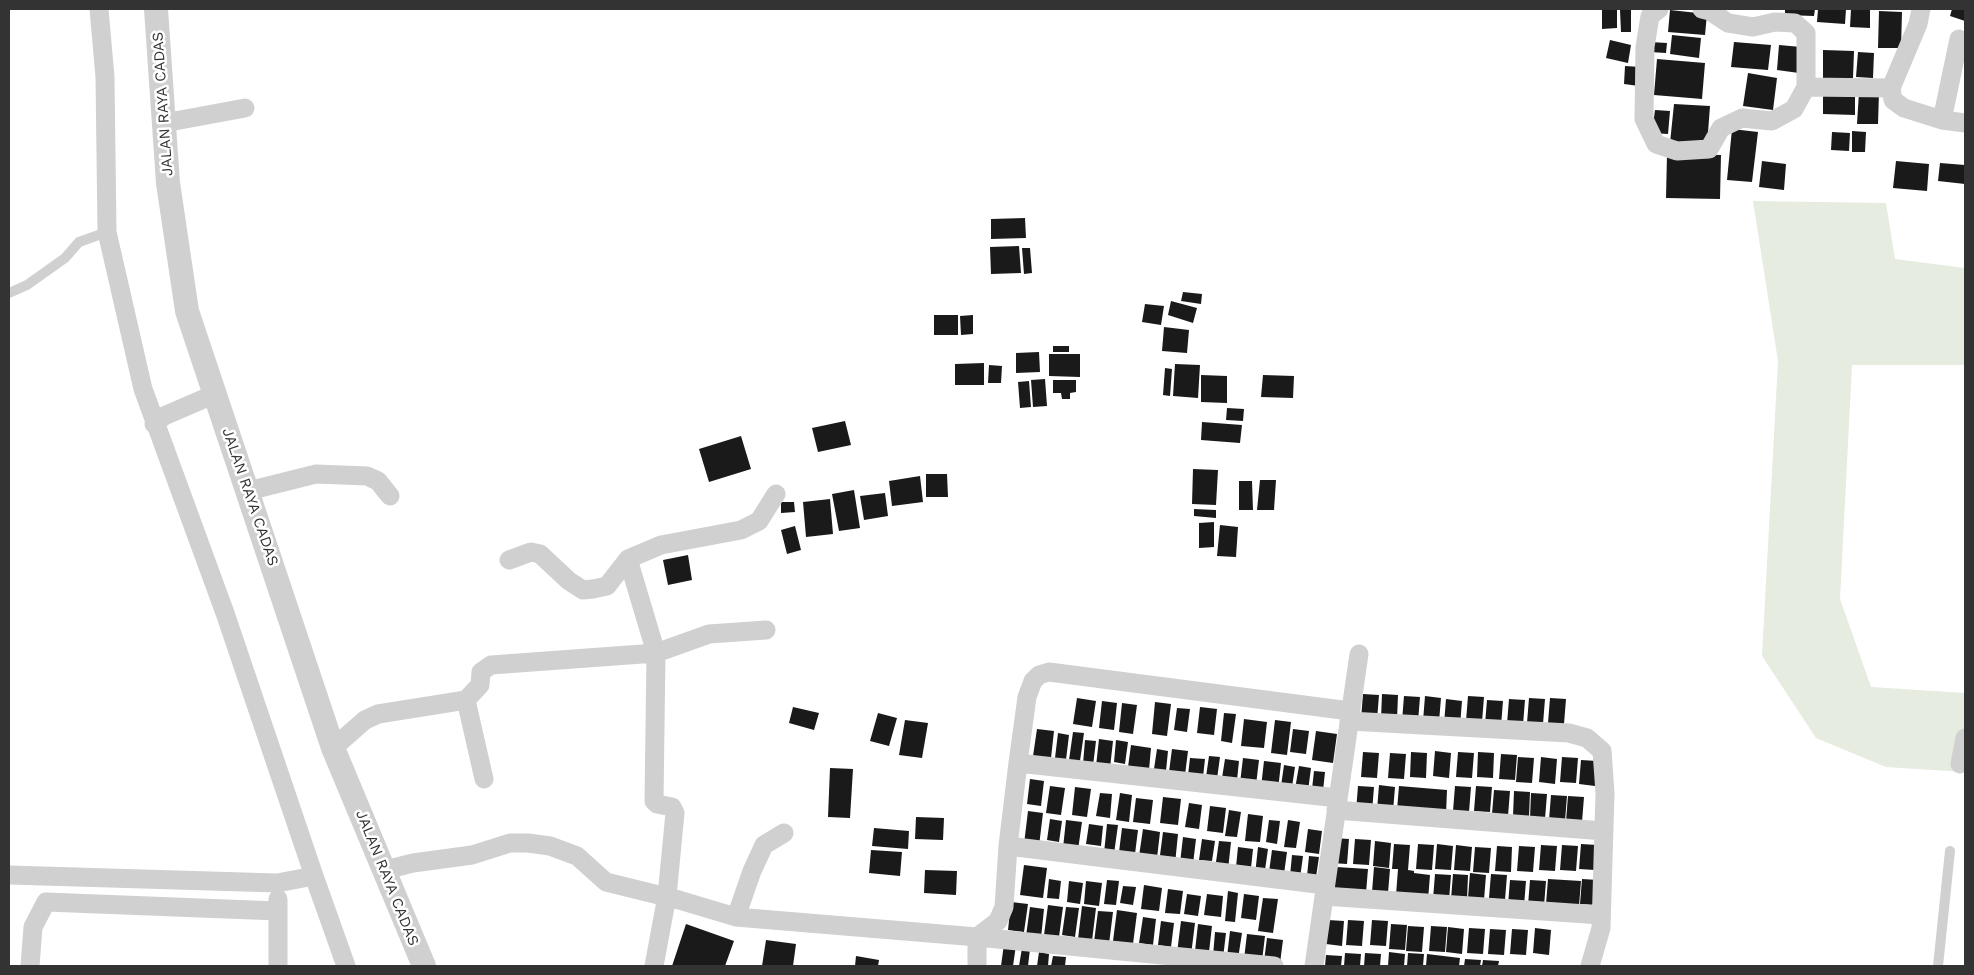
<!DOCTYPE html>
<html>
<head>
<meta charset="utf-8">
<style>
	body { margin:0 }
	#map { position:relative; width:1974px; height:975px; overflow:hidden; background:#fff; font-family:"Work Sans",sans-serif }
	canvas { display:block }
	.frame { position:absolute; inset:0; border:10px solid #333; pointer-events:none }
</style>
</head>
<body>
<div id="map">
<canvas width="1974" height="975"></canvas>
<div class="frame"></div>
</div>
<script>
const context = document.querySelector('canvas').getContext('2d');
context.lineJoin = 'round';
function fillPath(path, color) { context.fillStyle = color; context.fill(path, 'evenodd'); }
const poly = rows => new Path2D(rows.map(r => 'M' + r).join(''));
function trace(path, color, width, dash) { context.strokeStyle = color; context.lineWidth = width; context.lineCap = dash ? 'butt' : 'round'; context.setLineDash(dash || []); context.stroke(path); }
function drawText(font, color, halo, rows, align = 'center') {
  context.font = font + ' "Work Sans",sans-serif'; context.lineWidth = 5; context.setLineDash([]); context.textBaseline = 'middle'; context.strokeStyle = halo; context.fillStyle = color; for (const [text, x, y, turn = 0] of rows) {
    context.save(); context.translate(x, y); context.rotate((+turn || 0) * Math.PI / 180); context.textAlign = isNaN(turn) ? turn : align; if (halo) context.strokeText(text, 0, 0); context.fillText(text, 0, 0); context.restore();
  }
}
fillPath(poly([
	[1753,201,1886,203,1895,259,1965,268,1965,365,1852,365,1840,599,1871,687,1965,693,1965,772,1886,767,1816,738,1762,656,1778,361]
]), '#e6ecdf');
fillPath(poly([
	[1602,9,1617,9,1617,28,1602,29],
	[1785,9,1815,9,1814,16,1785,15],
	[1818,9,1846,9,1845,24,1817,22],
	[1851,9,1870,9,1870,28,1850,27],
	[1952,9,1965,9,1965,21,1950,16],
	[1620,10,1631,10,1631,32,1621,32],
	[1670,10,1707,14,1705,35,1668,32],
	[1879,11,1902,12,1901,48,1878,48],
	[1672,35,1701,38,1699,58,1670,54],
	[1610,40,1631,45,1628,63,1606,58],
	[1650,42,1667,43,1666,53,1650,52],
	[1734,42,1771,45,1768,70,1731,67],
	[1779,45,1801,47,1799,73,1777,70],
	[1823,50,1854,51,1853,78,1823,78],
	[1858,52,1874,53,1873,78,1856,77],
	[1657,59,1705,63,1702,99,1654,95],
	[1625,66,1641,67,1639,86,1624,84],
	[1748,73,1777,78,1773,110,1743,106],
	[1823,91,1855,91,1855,115,1823,114],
	[1859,92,1879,92,1878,124,1857,124],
	[1674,104,1710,106,1707,146,1670,143],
	[1655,110,1670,111,1668,134,1652,133],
	[1732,129,1758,132,1752,182,1727,180],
	[1852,131,1866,132,1865,152,1852,152],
	[1832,132,1850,133,1849,151,1831,150],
	[1667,154,1721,155,1720,199,1666,198],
	[1762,161,1786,164,1784,190,1759,187],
	[1896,161,1929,164,1927,191,1893,188],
	[1940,163,1965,165,1965,184,1938,181],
	[1025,218,1026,238,991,239,991,219],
	[1019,246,1021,273,991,274,990,247],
	[1022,248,1030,248,1032,273,1024,274],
	[1183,292,1202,294,1201,304,1181,301],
	[1171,301,1197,308,1193,323,1168,315],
	[1145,304,1164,306,1161,325,1142,322],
	[934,315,958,315,958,335,934,335],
	[973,315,973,334,961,335,960,316],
	[1164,327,1189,330,1187,353,1162,351],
	[1053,346,1069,346,1069,352,1053,352],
	[1039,352,1040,372,1016,373,1016,353],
	[1049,354,1080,354,1080,377,1049,376],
	[984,363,984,385,955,385,955,364],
	[1175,364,1200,365,1198,398,1173,396],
	[989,365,1002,366,1001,383,988,383],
	[1165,368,1172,369,1170,396,1163,395],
	[1201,375,1227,376,1227,403,1201,402],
	[1263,375,1294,376,1293,398,1261,397],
	[1045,379,1047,406,1033,407,1031,380],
	[1053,380,1076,380,1076,392,1070,393,1070,399,1062,399,1061,393,1053,393],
	[1029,381,1031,407,1020,408,1018,382],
	[1227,408,1244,409,1243,421,1226,420],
	[845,421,851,445,818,452,812,428],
	[1202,422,1242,425,1240,443,1201,440],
	[741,436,751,469,709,482,699,449],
	[1193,469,1218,470,1216,505,1192,504],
	[926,474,947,474,948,497,926,497],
	[920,476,923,502,892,506,889,481],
	[1260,480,1276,480,1274,510,1257,510],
	[1239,481,1252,481,1253,510,1239,510],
	[854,490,860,528,839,531,832,494],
	[885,493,888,516,864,520,860,496],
	[830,499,833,534,806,537,803,502],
	[781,502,794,502,795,512,781,513],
	[1194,509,1216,510,1216,518,1194,516],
	[1214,522,1214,547,1199,548,1199,523],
	[1220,525,1238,527,1236,557,1217,556],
	[795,526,801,550,787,554,781,530],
	[688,555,692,580,668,585,663,560],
	[1363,694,1379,695,1377,720,1361,719],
	[1382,694,1398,695,1397,720,1381,719],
	[1404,696,1420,697,1418,722,1402,721],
	[1425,696,1441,698,1439,722,1423,721],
	[1468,696,1484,697,1482,722,1466,721],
	[1077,698,1096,701,1092,727,1073,724],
	[1529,698,1545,699,1543,724,1527,723],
	[1550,698,1566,699,1564,724,1548,723],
	[1446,699,1462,701,1460,726,1444,724],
	[1509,699,1525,700,1523,725,1507,724],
	[1487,700,1503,701,1501,726,1485,724],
	[1102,701,1117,703,1114,730,1099,728],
	[1155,702,1171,704,1167,736,1152,734],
	[1122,703,1137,705,1133,734,1119,732],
	[793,707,819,713,814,730,789,723],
	[1200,707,1217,709,1214,735,1197,733],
	[1177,708,1190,709,1187,732,1174,730],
	[878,713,897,718,889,746,870,741],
	[1224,713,1236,714,1232,743,1221,741],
	[1244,719,1267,722,1264,748,1241,746],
	[905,720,928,723,922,758,899,755],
	[1275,720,1291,722,1287,755,1271,753],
	[1037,729,1054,731,1051,758,1033,756],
	[1293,729,1309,731,1306,754,1290,752],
	[1316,731,1337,734,1333,763,1312,760],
	[1073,732,1084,733,1080,761,1069,760],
	[1058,733,1069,735,1066,760,1055,758],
	[1099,739,1113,741,1110,768,1096,766],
	[1085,740,1096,741,1093,766,1083,764],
	[1116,740,1128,742,1125,764,1114,762],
	[1131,745,1151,748,1149,770,1128,767],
	[1157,749,1168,751,1166,771,1154,769],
	[1172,749,1188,751,1185,775,1169,772],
	[1435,751,1451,753,1449,778,1433,776],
	[1363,752,1379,753,1377,778,1361,777],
	[1411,752,1427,753,1426,778,1410,777],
	[1458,752,1474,753,1472,778,1456,777],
	[1478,752,1494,753,1493,778,1477,777],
	[1390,753,1406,754,1404,779,1388,778],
	[1501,754,1517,755,1515,780,1499,779],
	[1209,756,1220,757,1217,779,1206,777],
	[1518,757,1534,758,1532,783,1516,782],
	[1541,757,1557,759,1555,784,1539,782],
	[1562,757,1578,758,1576,783,1560,782],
	[1190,758,1205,759,1203,777,1188,775],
	[1243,758,1259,760,1256,785,1240,783],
	[1225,759,1239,761,1237,780,1222,778],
	[1581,760,1597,761,1595,786,1579,784],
	[1264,761,1281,763,1278,790,1261,787],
	[1284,765,1295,767,1292,787,1281,786],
	[1299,766,1311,768,1308,791,1295,789],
	[830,768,853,769,850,818,828,817],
	[1314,771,1325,772,1323,791,1312,789],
	[1030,779,1044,781,1041,806,1027,804],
	[1379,785,1395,787,1393,811,1377,810],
	[1050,786,1065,788,1061,815,1046,813],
	[1358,786,1374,787,1372,812,1356,811],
	[1399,786,1447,790,1446,815,1397,810],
	[1455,786,1471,787,1469,812,1453,811],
	[1476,786,1492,787,1490,812,1474,811],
	[1075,787,1091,789,1087,817,1072,815],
	[1494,790,1510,791,1508,816,1492,814],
	[1514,791,1530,792,1529,817,1513,816],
	[1100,793,1112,794,1110,818,1096,816],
	[1120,793,1132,795,1129,822,1116,820],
	[1531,793,1547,794,1545,819,1530,818],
	[1551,795,1567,796,1565,821,1549,820],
	[1568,796,1584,797,1582,822,1566,821],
	[1163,797,1181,799,1178,825,1160,823],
	[1136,798,1153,800,1150,824,1133,822],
	[1189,803,1202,805,1199,829,1185,827],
	[1210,806,1226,808,1223,833,1207,831],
	[1229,810,1241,812,1237,837,1225,836],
	[1028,811,1043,813,1039,846,1024,844],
	[1248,814,1263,816,1260,842,1245,841],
	[916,817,944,818,943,840,915,839],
	[1050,819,1062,821,1059,842,1047,840],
	[1066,820,1082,822,1078,850,1063,848],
	[1269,820,1280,821,1277,844,1266,842],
	[1288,820,1300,822,1296,848,1284,847],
	[1089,824,1103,826,1101,846,1086,844],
	[1107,824,1118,825,1114,854,1104,853],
	[874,828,909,831,908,849,872,846],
	[1122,828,1138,830,1135,854,1119,852],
	[1143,829,1160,832,1157,858,1139,856],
	[1308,829,1322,831,1319,854,1305,852],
	[1163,832,1178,834,1175,864,1159,863],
	[1183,837,1196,839,1193,864,1180,863],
	[1333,838,1349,839,1347,864,1331,863],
	[1202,839,1215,841,1212,861,1199,860],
	[1355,839,1371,840,1369,865,1353,864],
	[1219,841,1231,842,1228,870,1215,869],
	[1375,841,1391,843,1389,868,1373,866],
	[1394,844,1410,845,1408,870,1414,871,1414,873,1430,875,1428,900,1396,895,1398,869,1392,869],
	[1418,844,1434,845,1432,870,1416,869],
	[1437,844,1453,846,1451,870,1435,869],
	[1581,844,1597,845,1595,870,1579,869],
	[1456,845,1472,847,1470,871,1454,870],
	[1541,845,1557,846,1555,871,1539,870],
	[1562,845,1578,846,1576,871,1560,870],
	[1497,846,1512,847,1511,872,1495,871],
	[1519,846,1535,847,1533,872,1517,871],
	[1238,847,1253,849,1251,868,1236,867],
	[1258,847,1268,849,1264,877,1255,875],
	[1475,847,1491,848,1489,873,1473,872],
	[871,850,902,852,900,876,869,873],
	[1272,850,1287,852,1284,874,1269,872],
	[1292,855,1303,856,1300,878,1290,876],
	[1309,856,1319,857,1316,877,1307,876],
	[1024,865,1047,868,1043,898,1020,895],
	[1336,867,1368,869,1366,893,1334,892],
	[1374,867,1390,869,1388,893,1372,892],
	[925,870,957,871,956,895,924,893],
	[1470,873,1486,875,1484,900,1468,898],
	[1435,874,1451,875,1449,900,1433,899],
	[1453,874,1468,875,1467,900,1451,899],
	[1491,874,1507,875,1505,900,1489,898],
	[1049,879,1061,881,1059,899,1047,898],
	[1548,879,1581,881,1579,906,1546,904],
	[1582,879,1598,880,1596,905,1580,904],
	[1107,880,1119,881,1116,905,1104,904],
	[1510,880,1526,881,1524,906,1508,905],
	[1530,880,1546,881,1544,906,1528,905],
	[1069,881,1083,883,1080,904,1067,902],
	[1086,881,1102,883,1099,906,1084,904],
	[1144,885,1162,888,1159,911,1141,909],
	[1123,886,1136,887,1133,905,1120,903],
	[1168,889,1183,891,1180,914,1165,913],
	[1228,891,1238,893,1235,922,1225,921],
	[1187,894,1201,896,1198,916,1184,914],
	[1207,894,1223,896,1221,917,1204,915],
	[1244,894,1259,896,1256,920,1241,918],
	[1263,898,1278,899,1273,933,1258,931],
	[1011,902,1028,904,1024,932,1008,930],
	[1048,905,1063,907,1059,937,1044,935],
	[1082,906,1096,908,1092,941,1078,939],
	[1030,907,1044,909,1041,938,1026,936],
	[1066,907,1079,908,1075,937,1062,935],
	[1117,910,1137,913,1133,944,1113,941],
	[1098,911,1113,912,1109,944,1094,942],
	[1143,917,1156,919,1153,945,1139,943],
	[1328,920,1344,921,1342,946,1326,944],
	[1348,920,1364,921,1362,946,1346,945],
	[1372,920,1388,921,1386,946,1370,945],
	[1161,921,1174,923,1171,947,1158,945],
	[1181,921,1195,923,1191,955,1177,953],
	[686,924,734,941,725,966,672,966],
	[1198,924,1212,926,1209,952,1195,951],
	[1391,924,1407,925,1405,950,1389,949],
	[1408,926,1424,927,1422,952,1406,951],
	[1431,926,1447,927,1445,952,1429,951],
	[1448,927,1464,929,1462,954,1446,952],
	[1469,928,1485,929,1483,954,1467,953],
	[1535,928,1551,930,1549,955,1533,953],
	[1490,929,1506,930,1504,955,1488,954],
	[1512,929,1528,930,1526,955,1510,954],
	[1230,931,1242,933,1238,959,1227,957],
	[1215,932,1226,933,1223,958,1213,956],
	[1247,934,1265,936,1262,961,1244,959],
	[1267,938,1283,940,1280,963,1264,961],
	[766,940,796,944,793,966,762,966],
	[1004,944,1016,945,1013,966,1001,966],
	[1022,948,1030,949,1028,966,1019,966],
	[1039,952,1049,954,1048,966,1037,966],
	[1389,952,1405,954,1404,966,1388,966],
	[1345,953,1361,954,1360,966,1344,966],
	[1365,953,1381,954,1380,966,1364,966],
	[1408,953,1424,954,1423,966,1407,966],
	[1427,954,1460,958,1459,966,1426,966],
	[1326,955,1342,956,1341,966,1325,966],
	[856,956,879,960,878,966,855,966],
	[1053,956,1066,957,1065,966,1051,966],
	[1465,959,1481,960,1480,966,1464,966],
	[1483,960,1499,961,1498,966,1482,966]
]), '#1a1a1a');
trace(poly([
	[9,293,27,285,65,258,79,242,107,232],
	[1938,966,1950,851]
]), '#d0d0d0', 10);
trace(poly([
	[99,9,105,77,107,232,143,389,225,613,314,876],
	[1659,9,1650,16,1645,47,1644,119,1656,144,1677,151,1709,149,1721,128,1742,118,1772,121,1794,109,1806,87,1806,33,1795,23,1775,22,1753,27,1728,23,1710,11,1702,9],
	[1921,9,1918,24,1891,88,1893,100,1904,108,1942,120,1965,123],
	[1806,87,1891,88],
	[1942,120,1959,39],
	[164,123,245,108],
	[154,424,164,416,215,394],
	[248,491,316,474,367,476,378,481,390,496],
	[628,559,656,653,654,801,657,804,672,807,675,813,667,896,654,966],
	[509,560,531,552,540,554,569,581,583,590,593,589,607,586,628,559,661,545,741,530,759,521,776,494],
	[466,700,484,779],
	[1349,721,1569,733,1587,738,1602,751,1605,793,1601,928,1590,966],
	[333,748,365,720,378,714,466,700,480,685,481,672,491,665,656,653,709,634,766,630],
	[1018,763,1338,798],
	[1960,764,1965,738],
	[1336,810,1604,831],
	[385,870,413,863,472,855,510,843,528,843,550,846,577,856,606,882,679,900,736,917,977,937,1274,966],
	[9,875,277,883,314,876,346,966],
	[1325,885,1008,846,1018,763,1027,697,1033,681,1039,675,1049,672,1350,711],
	[1324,896,1601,915],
	[278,899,278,966],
	[736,917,752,871,764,845,784,833],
	[977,937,998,921,1004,907,1008,846],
	[30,966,33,927,46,902,278,911],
	[977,966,977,937],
	[1314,966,1359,654]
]), '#d0d0d0', 19);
trace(poly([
	[156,9,168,183,187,311,333,748,424,966]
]), '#d0d0d0', 24);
drawText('15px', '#333', '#fff', [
	["JALAN RAYA CADAS",163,104,-94],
	["JALAN RAYA CADAS",250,497,71],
	["JALAN RAYA CADAS",387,878,68]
]);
</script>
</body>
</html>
